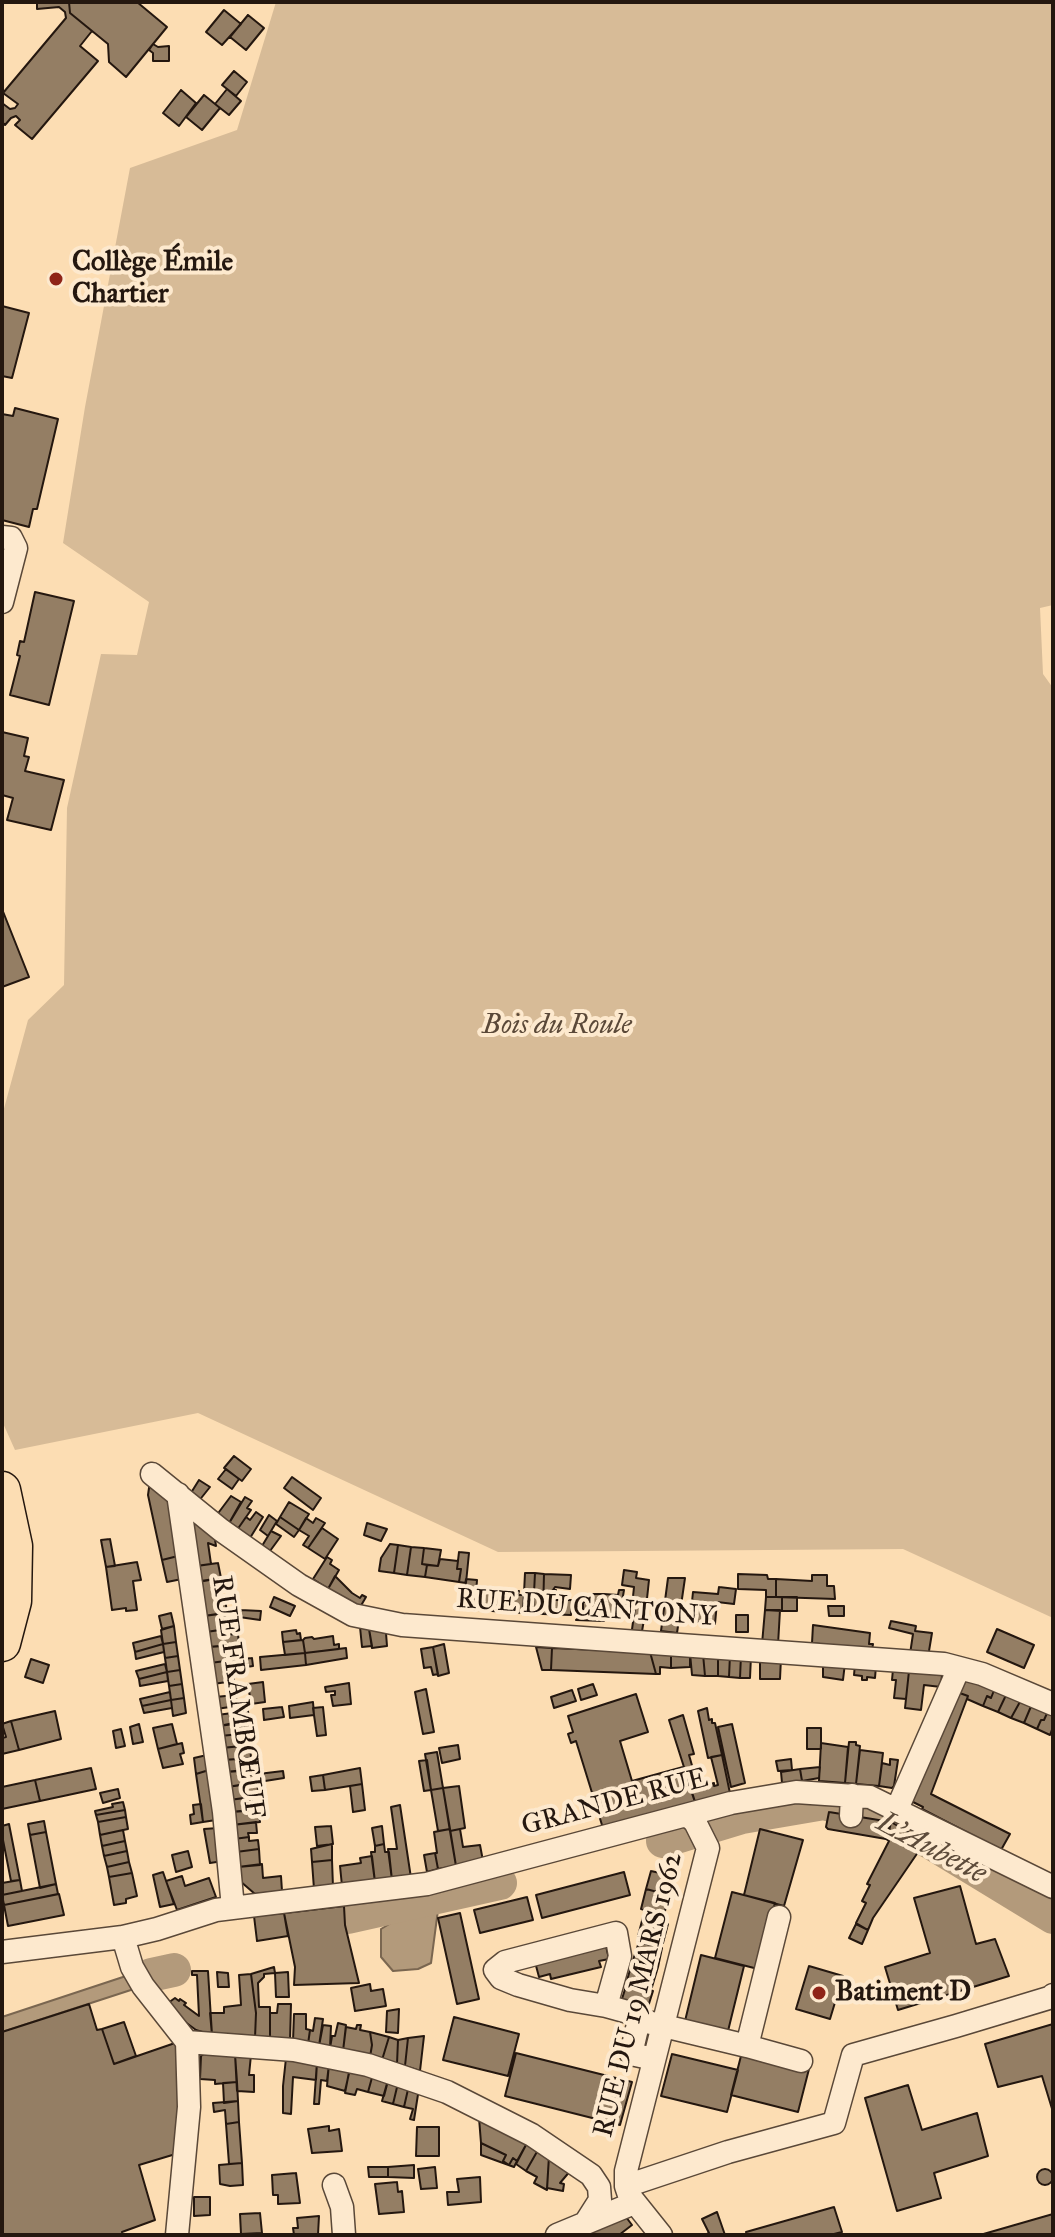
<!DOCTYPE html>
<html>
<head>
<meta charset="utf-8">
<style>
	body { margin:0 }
	#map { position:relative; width:1055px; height:2237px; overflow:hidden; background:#fcddb3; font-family:"IM FELL Great Primer",serif }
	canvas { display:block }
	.frame { position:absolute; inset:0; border:4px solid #24170f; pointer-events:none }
</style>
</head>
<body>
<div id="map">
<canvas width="1055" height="2237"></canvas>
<div class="frame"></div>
</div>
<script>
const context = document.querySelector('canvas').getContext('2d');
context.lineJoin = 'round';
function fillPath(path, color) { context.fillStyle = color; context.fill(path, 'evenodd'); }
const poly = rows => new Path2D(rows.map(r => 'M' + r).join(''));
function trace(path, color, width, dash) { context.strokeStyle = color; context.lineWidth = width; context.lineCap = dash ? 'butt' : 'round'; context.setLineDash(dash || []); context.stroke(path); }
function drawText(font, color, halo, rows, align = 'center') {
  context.font = font + ' "IM FELL Great Primer",serif'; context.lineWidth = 8; context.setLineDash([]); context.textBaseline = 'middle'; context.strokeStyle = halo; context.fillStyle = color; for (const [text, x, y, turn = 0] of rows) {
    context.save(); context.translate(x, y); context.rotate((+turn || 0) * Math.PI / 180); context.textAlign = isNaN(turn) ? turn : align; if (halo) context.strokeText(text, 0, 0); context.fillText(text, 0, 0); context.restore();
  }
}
fillPath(poly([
	[276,2,1053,2,1053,605,1040,608,1043,674,1053,688,1053,1618,903,1549,498,1552,198,1413,15,1450,2,1421,2,1116,28,1020,64,985,67,808,101,654,137,655,149,602,63,543,85,407,130,168,237,130]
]), '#d7bb97');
const water = poly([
	[438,1910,431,1963,418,1969,393,1971,381,1957,381,1929,396,1920,438,1910],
	[126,1976,137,1988,2,2032,2,2017,126,1976]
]);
fillPath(water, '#b39a7b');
trace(water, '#7a6650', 2);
trace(poly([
	[663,1841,742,1817,824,1803,893,1822,930,1842,1053,1917],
	[348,1917,500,1883],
	[151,1975,174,1970]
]), '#b39a7b', 34);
const building = poly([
	[37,2,69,2,70,13,92,31,80,46,98,61,32,139,15,125,20,120,16,116,11,118,5,125,2,122,2,103,10,109,15,108,18,104,3,93,66,18,65,12,59,7,37,9,37,2],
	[69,2,137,2,167,27,126,77,109,62,108,44,70,13,69,2],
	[224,10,241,24,222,45,206,32,224,10],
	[248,15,264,28,246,50,230,37,248,15],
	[153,44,158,47,169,46,169,61,153,61,153,53,149,50,153,44],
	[234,71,247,82,236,96,222,85,234,71],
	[227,89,241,101,229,115,215,104,227,89],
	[181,90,196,103,179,126,163,113,181,90],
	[204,95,220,108,202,130,186,117,204,95],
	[2,306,29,313,12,378,2,376,2,306],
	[15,408,58,419,37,509,33,509,29,527,2,520,2,414,13,416,15,408],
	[35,592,74,601,49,705,10,695,20,656,17,655,20,641,24,642,35,592],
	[2,732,28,738,24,756,29,757,25,771,64,780,51,830,7,820,13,798,2,795,2,732],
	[2,909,29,977,2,987,2,909],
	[234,1456,251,1469,242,1481,224,1468,234,1456],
	[226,1469,239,1479,232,1489,218,1479,226,1469],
	[292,1477,321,1498,313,1510,284,1488,292,1477],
	[199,1480,210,1487,198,1502,189,1496,199,1480],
	[150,1481,166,1493,172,1512,178,1556,162,1560,148,1495,150,1481],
	[231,1496,241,1502,228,1525,216,1516,231,1496],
	[245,1497,252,1501,247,1508,251,1510,237,1530,228,1525,245,1497],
	[289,1502,309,1514,299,1530,280,1517,289,1502],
	[256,1512,263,1517,250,1538,237,1530,246,1517,250,1520,256,1512],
	[269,1515,277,1521,268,1536,260,1530,269,1515],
	[280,1517,299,1530,294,1537,276,1524,280,1517],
	[306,1518,313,1523,316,1518,325,1523,308,1548,303,1545,309,1536,299,1530,306,1518],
	[196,1521,214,1533,216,1546,208,1543,211,1564,197,1566,190,1526,196,1521],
	[367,1523,387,1529,381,1541,364,1535,367,1523],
	[322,1528,338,1539,325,1559,308,1548,322,1528],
	[271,1531,281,1536,270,1551,262,1546,271,1531],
	[110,1539,115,1566,106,1567,101,1540,110,1539],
	[390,1544,398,1545,394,1573,379,1571,381,1558,390,1544],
	[398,1545,411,1547,407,1575,394,1573,398,1545],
	[411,1547,424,1548,422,1564,427,1565,425,1577,407,1575,411,1547],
	[424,1548,441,1550,438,1566,422,1564,424,1548],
	[459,1552,469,1553,466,1583,459,1582,461,1569,457,1569,459,1552],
	[178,1556,182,1579,167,1582,162,1560,178,1556],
	[327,1557,332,1560,330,1564,339,1570,328,1589,313,1579,327,1557],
	[440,1559,458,1561,457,1569,461,1569,459,1582,425,1577,427,1565,438,1566,440,1559],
	[137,1562,141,1580,133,1581,137,1610,126,1611,126,1608,112,1610,106,1567,137,1562],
	[218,1563,221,1578,198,1582,196,1566,218,1563],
	[624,1570,637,1572,636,1578,649,1580,646,1608,632,1606,634,1587,622,1585,624,1570],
	[525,1573,535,1573,533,1613,523,1613,525,1573],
	[535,1573,544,1574,543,1614,533,1613,535,1573],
	[544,1574,571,1575,570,1589,555,1587,553,1590,556,1590,555,1600,572,1600,571,1615,543,1614,544,1574],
	[738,1574,767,1575,768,1579,776,1579,776,1597,766,1597,766,1590,738,1589,738,1574],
	[812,1575,827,1575,827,1586,834,1586,835,1599,776,1597,776,1579,812,1581,812,1575],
	[335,1576,352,1593,360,1598,362,1595,366,1597,359,1609,328,1589,335,1576],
	[668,1578,685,1578,677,1633,661,1631,668,1578],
	[214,1579,218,1580,220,1598,225,1598,227,1613,204,1616,201,1581,214,1579],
	[466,1579,477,1580,476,1594,464,1593,466,1579],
	[719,1587,736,1589,734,1604,717,1602,715,1624,690,1621,693,1592,718,1594,719,1587],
	[619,1590,624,1590,622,1602,626,1602,625,1615,604,1615,604,1594,618,1595,619,1590],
	[508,1591,519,1591,518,1595,524,1595,523,1613,507,1612,508,1591],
	[483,1592,493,1592,492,1611,478,1610,479,1594,483,1595,483,1592],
	[464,1593,479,1594,478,1610,463,1610,464,1593],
	[591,1594,604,1594,604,1621,576,1620,583,1614,583,1602,591,1602,591,1594],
	[493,1595,508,1596,507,1612,492,1611,493,1595],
	[274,1597,295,1606,290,1616,270,1607,274,1597],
	[766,1597,782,1597,782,1611,765,1610,766,1597],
	[782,1597,797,1597,797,1611,782,1611,782,1597],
	[828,1606,844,1606,844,1616,829,1616,828,1606],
	[635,1607,646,1608,641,1637,631,1637,635,1607],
	[240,1610,261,1611,260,1620,239,1617,240,1610],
	[765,1610,780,1610,778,1645,762,1644,765,1610],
	[171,1613,174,1626,162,1629,159,1616,171,1613],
	[217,1614,225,1615,226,1629,206,1632,204,1616,217,1614],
	[736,1615,748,1615,748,1632,736,1632,736,1615],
	[891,1621,916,1626,915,1631,932,1633,928,1657,910,1654,913,1634,889,1628,891,1621],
	[813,1625,870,1633,869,1644,873,1644,872,1650,812,1643,813,1625],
	[174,1626,176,1642,163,1644,161,1630,174,1626],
	[360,1627,369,1629,372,1646,362,1647,360,1627],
	[369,1629,386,1633,387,1646,372,1648,369,1629],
	[997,1629,1034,1645,1024,1668,987,1652,997,1629],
	[220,1630,221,1635,238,1634,239,1645,208,1647,206,1632,220,1630],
	[296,1630,297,1634,300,1633,301,1640,283,1642,282,1632,296,1630],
	[161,1636,163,1644,135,1652,133,1643,161,1636],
	[333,1636,334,1645,339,1644,339,1649,305,1653,303,1640,305,1638,312,1637,314,1639,333,1636],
	[303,1640,305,1653,285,1655,283,1642,303,1640],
	[176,1642,178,1656,165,1658,163,1644,176,1642],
	[163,1644,164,1652,136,1659,135,1652,163,1644],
	[444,1644,449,1673,438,1676,433,1647,444,1644],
	[231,1645,233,1660,210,1663,208,1647,231,1645],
	[433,1647,438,1674,433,1675,431,1667,424,1668,421,1649,433,1647],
	[536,1647,552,1648,551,1670,542,1670,536,1647],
	[346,1648,347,1658,306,1665,305,1653,346,1648],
	[552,1648,650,1652,656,1674,551,1670,552,1648],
	[650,1652,671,1653,671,1668,660,1667,660,1674,656,1674,650,1652],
	[305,1653,306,1665,261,1670,260,1657,305,1653],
	[671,1653,690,1653,690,1667,671,1668,671,1653],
	[690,1653,703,1654,705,1676,692,1675,690,1653],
	[703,1654,718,1654,718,1676,705,1676,703,1654],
	[718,1654,730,1655,729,1677,718,1676,718,1654],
	[730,1655,741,1655,740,1678,729,1677,730,1655],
	[741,1655,751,1656,750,1678,740,1678,741,1655],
	[178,1656,180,1670,167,1672,165,1658,178,1656],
	[760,1656,781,1658,780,1679,760,1679,760,1656],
	[252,1658,253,1666,234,1669,233,1660,252,1658],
	[31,1659,49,1665,43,1683,25,1677,31,1659],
	[233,1660,234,1681,213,1684,210,1663,233,1660],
	[832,1661,845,1663,843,1680,823,1677,823,1666,831,1667,832,1661],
	[165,1664,167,1672,139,1679,136,1671,165,1664],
	[855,1664,876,1666,875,1678,867,1677,867,1680,862,1680,862,1676,854,1675,855,1664],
	[893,1669,909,1671,906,1699,894,1698,896,1680,892,1680,893,1669],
	[180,1670,182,1684,169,1686,167,1672,180,1670],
	[909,1671,942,1675,941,1687,924,1685,921,1710,905,1708,909,1671],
	[167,1672,168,1681,140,1686,139,1679,167,1672],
	[969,1676,995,1688,991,1698,987,1696,983,1706,967,1699,968,1696,954,1691,969,1676],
	[263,1682,265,1702,251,1704,248,1684,263,1682],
	[349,1683,351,1704,333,1706,331,1695,335,1695,335,1691,326,1692,325,1687,349,1683],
	[182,1684,184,1698,171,1700,169,1686,182,1684],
	[593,1684,597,1695,581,1700,578,1689,593,1684],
	[995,1688,1007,1693,998,1712,983,1706,987,1696,991,1698,995,1688],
	[426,1689,434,1732,423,1734,415,1692,426,1689],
	[572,1690,576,1701,554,1708,551,1697,572,1690],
	[954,1691,968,1696,931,1794,1010,1834,1001,1850,922,1809,923,1807,911,1801,954,1691],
	[170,1692,171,1700,142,1706,140,1699,170,1692],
	[1007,1693,1021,1700,1011,1718,998,1712,1007,1693],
	[636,1694,648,1732,620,1741,632,1781,683,1767,697,1808,611,1830,602,1825,576,1741,571,1743,568,1734,573,1732,568,1716,636,1694],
	[236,1695,237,1706,216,1709,215,1697,236,1695],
	[184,1698,186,1713,173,1716,171,1700,184,1698],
	[171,1700,172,1708,144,1713,142,1706,171,1700],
	[1021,1700,1032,1704,1024,1723,1011,1718,1021,1700],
	[313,1702,314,1715,290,1718,289,1706,313,1702],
	[1032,1704,1048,1711,1044,1720,1041,1720,1037,1729,1024,1723,1032,1704],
	[282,1707,284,1717,264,1720,263,1709,282,1707],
	[323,1707,326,1735,317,1736,313,1708,323,1707],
	[707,1708,709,1720,712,1719,712,1723,715,1723,722,1755,708,1758,698,1711,707,1708],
	[55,1711,61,1739,19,1750,11,1721,55,1711],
	[248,1711,249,1720,219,1726,217,1715,248,1711],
	[1048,1711,1053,1713,1053,1727,1050,1735,1037,1729,1041,1720,1044,1720,1048,1711],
	[683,1715,694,1754,689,1755,699,1790,705,1789,704,1786,714,1783,714,1786,718,1785,711,1757,722,1755,731,1798,697,1808,669,1720,683,1715],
	[11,1721,19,1750,2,1754,2,1738,6,1737,2,1724,11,1721],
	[241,1723,241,1726,250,1724,251,1733,220,1736,219,1726,241,1723],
	[139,1724,143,1742,133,1744,130,1727,139,1724],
	[172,1724,177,1744,158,1749,153,1728,172,1724],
	[732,1724,745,1783,731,1787,718,1727,732,1724],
	[807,1728,821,1728,821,1749,807,1749,807,1728],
	[121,1729,125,1746,116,1748,113,1731,121,1729],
	[251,1733,252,1745,222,1748,220,1736,251,1733],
	[849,1742,856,1742,856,1745,860,1746,856,1784,845,1783,849,1742],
	[182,1743,184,1753,180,1754,183,1764,163,1768,158,1749,182,1743],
	[821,1743,848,1747,845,1783,819,1781,821,1743],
	[250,1745,251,1758,223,1760,222,1748,250,1745],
	[458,1745,460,1759,442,1763,439,1748,458,1745],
	[860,1750,883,1753,879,1786,856,1784,860,1750],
	[437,1752,443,1788,431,1790,425,1754,437,1752],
	[207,1755,209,1770,196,1774,194,1758,207,1755],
	[254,1758,255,1769,225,1772,223,1760,254,1758],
	[791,1759,792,1770,778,1771,776,1761,791,1759],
	[890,1759,898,1760,894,1786,892,1788,879,1786,882,1763,890,1765,890,1759],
	[427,1760,431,1790,424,1791,419,1761,427,1760],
	[820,1767,819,1778,802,1781,800,1769,820,1767],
	[91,1768,96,1789,40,1801,35,1780,91,1768],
	[360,1768,362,1784,325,1790,323,1775,360,1768],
	[800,1769,802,1781,782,1783,781,1772,800,1769],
	[209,1770,216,1820,203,1822,196,1774,209,1770],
	[241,1771,242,1776,283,1771,284,1778,227,1787,225,1772,241,1771],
	[323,1775,325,1790,312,1791,310,1777,323,1775],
	[35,1780,40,1801,2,1809,2,1787,35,1780],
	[257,1783,259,1796,229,1800,227,1787,257,1783],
	[362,1784,365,1810,353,1812,350,1786,362,1784],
	[459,1786,465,1828,450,1831,443,1788,459,1786],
	[443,1788,450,1829,438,1831,431,1790,443,1788],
	[118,1789,120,1798,103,1803,100,1793,118,1789],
	[253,1797,253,1805,244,1807,245,1811,231,1812,229,1800,253,1797],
	[123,1802,125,1810,96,1815,95,1811,113,1807,112,1804,123,1802],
	[201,1804,203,1822,191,1824,190,1815,194,1814,193,1805,201,1804],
	[400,1805,411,1878,392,1880,388,1849,397,1849,391,1807,400,1805],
	[259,1809,260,1822,232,1825,231,1812,259,1809],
	[125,1810,126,1817,98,1822,96,1815,125,1810],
	[829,1812,891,1822,888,1836,886,1839,828,1829,826,1827,829,1812],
	[126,1817,128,1829,100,1835,98,1822,126,1817],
	[44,1821,46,1832,30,1835,28,1824,44,1821],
	[256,1822,257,1833,248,1833,249,1837,234,1839,232,1825,256,1822],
	[891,1822,925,1842,873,1918,868,1930,856,1923,866,1903,862,1901,870,1885,867,1884,889,1841,886,1839,891,1822],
	[9,1824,20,1880,11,1881,2,1835,2,1826,9,1824],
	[331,1826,333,1844,317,1846,315,1827,331,1826],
	[382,1826,384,1844,375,1846,372,1828,382,1826],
	[218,1828,223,1861,210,1863,204,1829,218,1828],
	[450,1829,456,1866,438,1869,435,1853,437,1853,434,1832,450,1829],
	[460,1829,463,1847,480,1845,483,1861,456,1866,450,1831,460,1829],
	[760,1829,803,1840,784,1906,744,1895,760,1829],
	[123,1830,125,1841,102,1846,100,1835,123,1830],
	[46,1832,56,1884,40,1888,30,1835,46,1832],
	[249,1837,249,1841,258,1840,259,1849,236,1852,234,1839,249,1837],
	[125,1841,127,1851,104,1856,102,1846,125,1841],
	[332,1844,332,1860,312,1862,311,1849,332,1844],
	[384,1844,385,1852,389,1852,392,1880,375,1882,371,1852,375,1852,375,1846,384,1844],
	[259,1849,260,1865,238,1867,236,1852,259,1849],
	[127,1851,129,1862,107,1867,104,1856,127,1851],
	[188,1851,192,1867,176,1872,172,1855,188,1851],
	[435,1853,438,1869,427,1872,424,1855,435,1853],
	[372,1856,375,1882,342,1886,340,1866,361,1863,360,1858,372,1856],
	[332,1860,333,1887,314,1889,312,1862,332,1860],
	[129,1862,132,1873,109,1877,107,1867,129,1862],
	[262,1864,263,1878,281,1876,282,1891,255,1894,240,1881,238,1867,262,1864],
	[651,1871,673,1876,669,1895,646,1889,651,1871],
	[163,1872,174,1904,160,1907,153,1875,163,1872],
	[624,1872,630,1895,542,1918,536,1895,624,1872],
	[132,1873,137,1896,126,1899,126,1903,114,1905,109,1877,132,1873],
	[182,1876,185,1886,209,1878,216,1897,177,1910,166,1881,182,1876],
	[20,1880,22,1891,2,1895,2,1883,20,1880],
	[56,1884,58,1894,4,1905,2,1895,56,1884],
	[960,1886,976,1944,995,1939,1009,1976,898,2010,885,1967,930,1953,914,1898,960,1886],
	[646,1889,669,1895,664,1915,641,1909,646,1889],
	[732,1892,775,1903,758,1969,715,1958,732,1892],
	[59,1894,64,1915,8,1926,4,1905,59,1894],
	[527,1897,533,1920,480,1933,474,1910,527,1897],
	[344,1906,345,1925,359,1983,294,1985,295,1967,284,1913,344,1906],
	[284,1913,288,1936,257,1941,254,1916,284,1913],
	[460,1913,479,1999,457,2004,438,1918,460,1913],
	[643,1917,668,1924,663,1943,638,1936,643,1917],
	[856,1924,868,1930,862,1944,849,1938,856,1924],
	[639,1942,662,1948,658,1967,633,1960,639,1942],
	[606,1946,609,1959,599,1961,601,1967,551,1979,550,1974,539,1977,535,1962,606,1946],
	[701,1955,744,1966,728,2031,685,2021,701,1955],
	[633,1960,658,1967,652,1987,627,1980,633,1960],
	[809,1966,843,1976,830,2019,796,2009,809,1966],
	[274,1967,275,1973,264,1974,264,1977,258,1983,259,2007,270,2007,270,2040,255,2038,256,2013,251,1974,274,1967],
	[192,1971,208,1971,212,2035,196,2030,177,2016,168,2003,175,1998,179,2001,180,1999,186,2003,184,2005,199,2016,197,1975,192,1975,192,1971],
	[217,1972,228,1973,229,1987,218,1987,217,1972],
	[288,1972,289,1997,276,1997,275,1973,288,1972],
	[251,1974,256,2013,255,2038,212,2035,210,2013,224,2013,224,2007,241,2005,239,1975,251,1974],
	[627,1983,653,1991,647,2010,621,2002,627,1983],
	[370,1984,371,1991,383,1989,386,2006,355,2011,351,1988,370,1984],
	[89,2004,97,2030,102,2029,114,2064,175,2043,176,2044,183,2098,179,2153,139,2165,155,2220,122,2232,123,2235,2,2235,2,2032,89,2004],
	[278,2004,291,2004,290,2041,270,2040,270,2013,277,2013,278,2004],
	[399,2009,398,2033,386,2032,387,2011,399,2009],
	[294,2014,306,2014,306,2029,310,2030,308,2044,293,2041,294,2014],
	[454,2017,519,2034,508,2076,443,2060,454,2017],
	[315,2018,323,2019,319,2046,308,2044,310,2030,313,2031,315,2018],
	[124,2022,136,2056,114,2064,102,2029,124,2022],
	[338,2023,346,2025,343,2051,330,2048,332,2036,335,2036,338,2023],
	[1053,2024,1053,2112,1042,2076,998,2087,985,2044,1053,2024],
	[323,2025,331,2026,330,2048,319,2046,323,2025],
	[357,2025,361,2025,360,2030,370,2032,372,2045,370,2057,343,2051,346,2027,356,2029,357,2025],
	[370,2032,389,2037,382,2060,370,2057,372,2045,370,2032],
	[424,2036,420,2071,405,2066,408,2038,424,2036],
	[389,2037,398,2040,397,2064,382,2060,389,2037],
	[408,2038,405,2066,397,2064,398,2040,408,2038],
	[207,2052,235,2054,237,2082,215,2084,215,2080,200,2079,201,2056,207,2052],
	[742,2052,809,2069,798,2112,731,2095,742,2052],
	[516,2053,632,2082,620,2125,505,2096,516,2053],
	[235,2054,251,2055,249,2075,254,2075,254,2092,237,2091,235,2054],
	[672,2054,738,2070,727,2112,661,2096,672,2054],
	[286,2058,317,2062,316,2080,293,2077,291,2114,283,2113,283,2086,286,2058],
	[317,2062,329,2064,327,2081,321,2080,319,2104,314,2104,317,2062],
	[329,2064,350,2069,345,2091,327,2086,329,2064],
	[350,2067,373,2074,368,2092,357,2089,355,2095,345,2093,350,2067],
	[373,2074,389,2077,384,2096,368,2092,373,2074],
	[388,2080,398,2083,393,2104,382,2101,388,2080],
	[237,2082,238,2101,224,2103,223,2083,237,2082],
	[398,2083,409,2085,404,2107,393,2104,398,2083],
	[409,2085,419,2088,414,2120,410,2119,413,2109,404,2107,409,2085],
	[908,2085,922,2130,977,2113,988,2156,934,2173,941,2198,897,2211,865,2098,908,2085],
	[238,2101,239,2122,226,2124,225,2110,214,2112,213,2103,238,2101],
	[479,2118,527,2143,517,2161,513,2158,509,2165,503,2161,506,2155,481,2143,479,2118],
	[239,2122,242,2163,229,2164,226,2124,239,2122],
	[329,2126,329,2131,339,2129,342,2151,312,2153,308,2129,329,2126],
	[417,2127,439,2127,439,2156,416,2156,417,2127],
	[481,2143,506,2155,503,2161,509,2165,513,2158,517,2161,514,2167,481,2155,481,2143],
	[527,2143,538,2150,526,2171,516,2164,527,2143],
	[538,2150,549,2156,547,2190,534,2183,537,2177,526,2171,538,2150],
	[549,2156,571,2170,560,2183,564,2184,563,2191,547,2188,549,2156],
	[242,2163,243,2185,230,2186,220,2184,219,2165,242,2163],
	[414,2165,414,2178,388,2177,388,2167,414,2165],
	[368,2167,388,2167,388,2177,369,2177,368,2167],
	[435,2167,437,2188,421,2189,418,2169,435,2167],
	'1037 2177a8 8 0 1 1 16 0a8 8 0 1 1-16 0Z',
	[296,2173,300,2203,278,2204,278,2195,273,2195,272,2175,296,2173],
	[480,2177,481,2202,448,2205,447,2192,459,2192,457,2179,480,2177],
	[397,2182,398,2192,402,2191,404,2212,379,2214,375,2184,397,2182],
	[194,2197,210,2197,210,2215,194,2216,194,2197],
	[834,2207,842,2232,830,2235,747,2235,746,2232,834,2207],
	[717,2212,725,2235,705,2235,709,2233,702,2219,717,2212],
	[260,2213,262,2233,241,2234,240,2214,260,2213],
	[1053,2214,1053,2235,980,2235,1053,2214],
	[319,2216,318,2235,294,2235,293,2228,298,2228,297,2218,319,2216],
	[626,2217,632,2225,619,2235,587,2235,586,2233,626,2217]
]);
fillPath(building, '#947e64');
trace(building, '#24170f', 2);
const street = poly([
	[2,537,11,538,16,548,2,602],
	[152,1474,221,1530,299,1585,353,1615,402,1625,944,1664,982,1674,1053,1704],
	[178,1494,224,1812,233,1908],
	[897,1809,959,1668],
	[851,1816,852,1795],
	[123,1937,132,1967,143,1986,187,2042,189,2107,177,2235],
	[2,1952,123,1937,157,1929,216,1910,427,1884,731,1803,796,1792,870,1797,1053,1887],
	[606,2006,570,2000,518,1985,501,1978,495,1970,505,1962,616,1933,620,1956,606,2006,635,2014,639,2020],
	[187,2042,294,2050,368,2065,447,2092,532,2135,591,2175,599,2187,600,2200,586,2222],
	[747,2046,801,2061],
	[654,2059,631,2054,639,2020,747,2046,779,1917],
	[334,2185,342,2207,344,2235],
	[626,2186,728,2152,834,2123,853,2055,956,2026,1052,1997,1053,1995],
	[557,2235,634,2203],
	[661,2235,629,2195,626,2186,626,2171,708,1848,695,1822,687,1815]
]);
const primary = poly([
	[2,1490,14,1546,13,1601,2,1643]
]);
trace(street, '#5a4838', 25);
trace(primary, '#24170f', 39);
trace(street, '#fde9ce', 22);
trace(primary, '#fcddb3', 36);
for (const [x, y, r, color] of [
	[56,279,8,"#8f2418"],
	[819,1993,8,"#8f2418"]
]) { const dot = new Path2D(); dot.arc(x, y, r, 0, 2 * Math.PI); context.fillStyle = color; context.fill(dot); trace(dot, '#fde9ce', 3); }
drawText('bold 28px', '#24170f', '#fde9ce', [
	["Collège Émile",72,263],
	["Chartier",72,295],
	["Batiment D",835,1993]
], 'left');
drawText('italic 28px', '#5a4838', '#fde9ce', [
	["Bois du Roule",557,1026]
]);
drawText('28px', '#24170f', '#fde9ce', [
	["RUE DU CANTONY",586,1609,4],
	["RUE FRAMBŒUF",237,1697,82],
	["GRANDE RUE",615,1803,-15],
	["RUE DU 19 MARS 1962",639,1995,-76]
]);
drawText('italic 30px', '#5d4b3a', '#fde9ce', [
	["L'Aubette",931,1849,28]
]);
</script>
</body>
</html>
